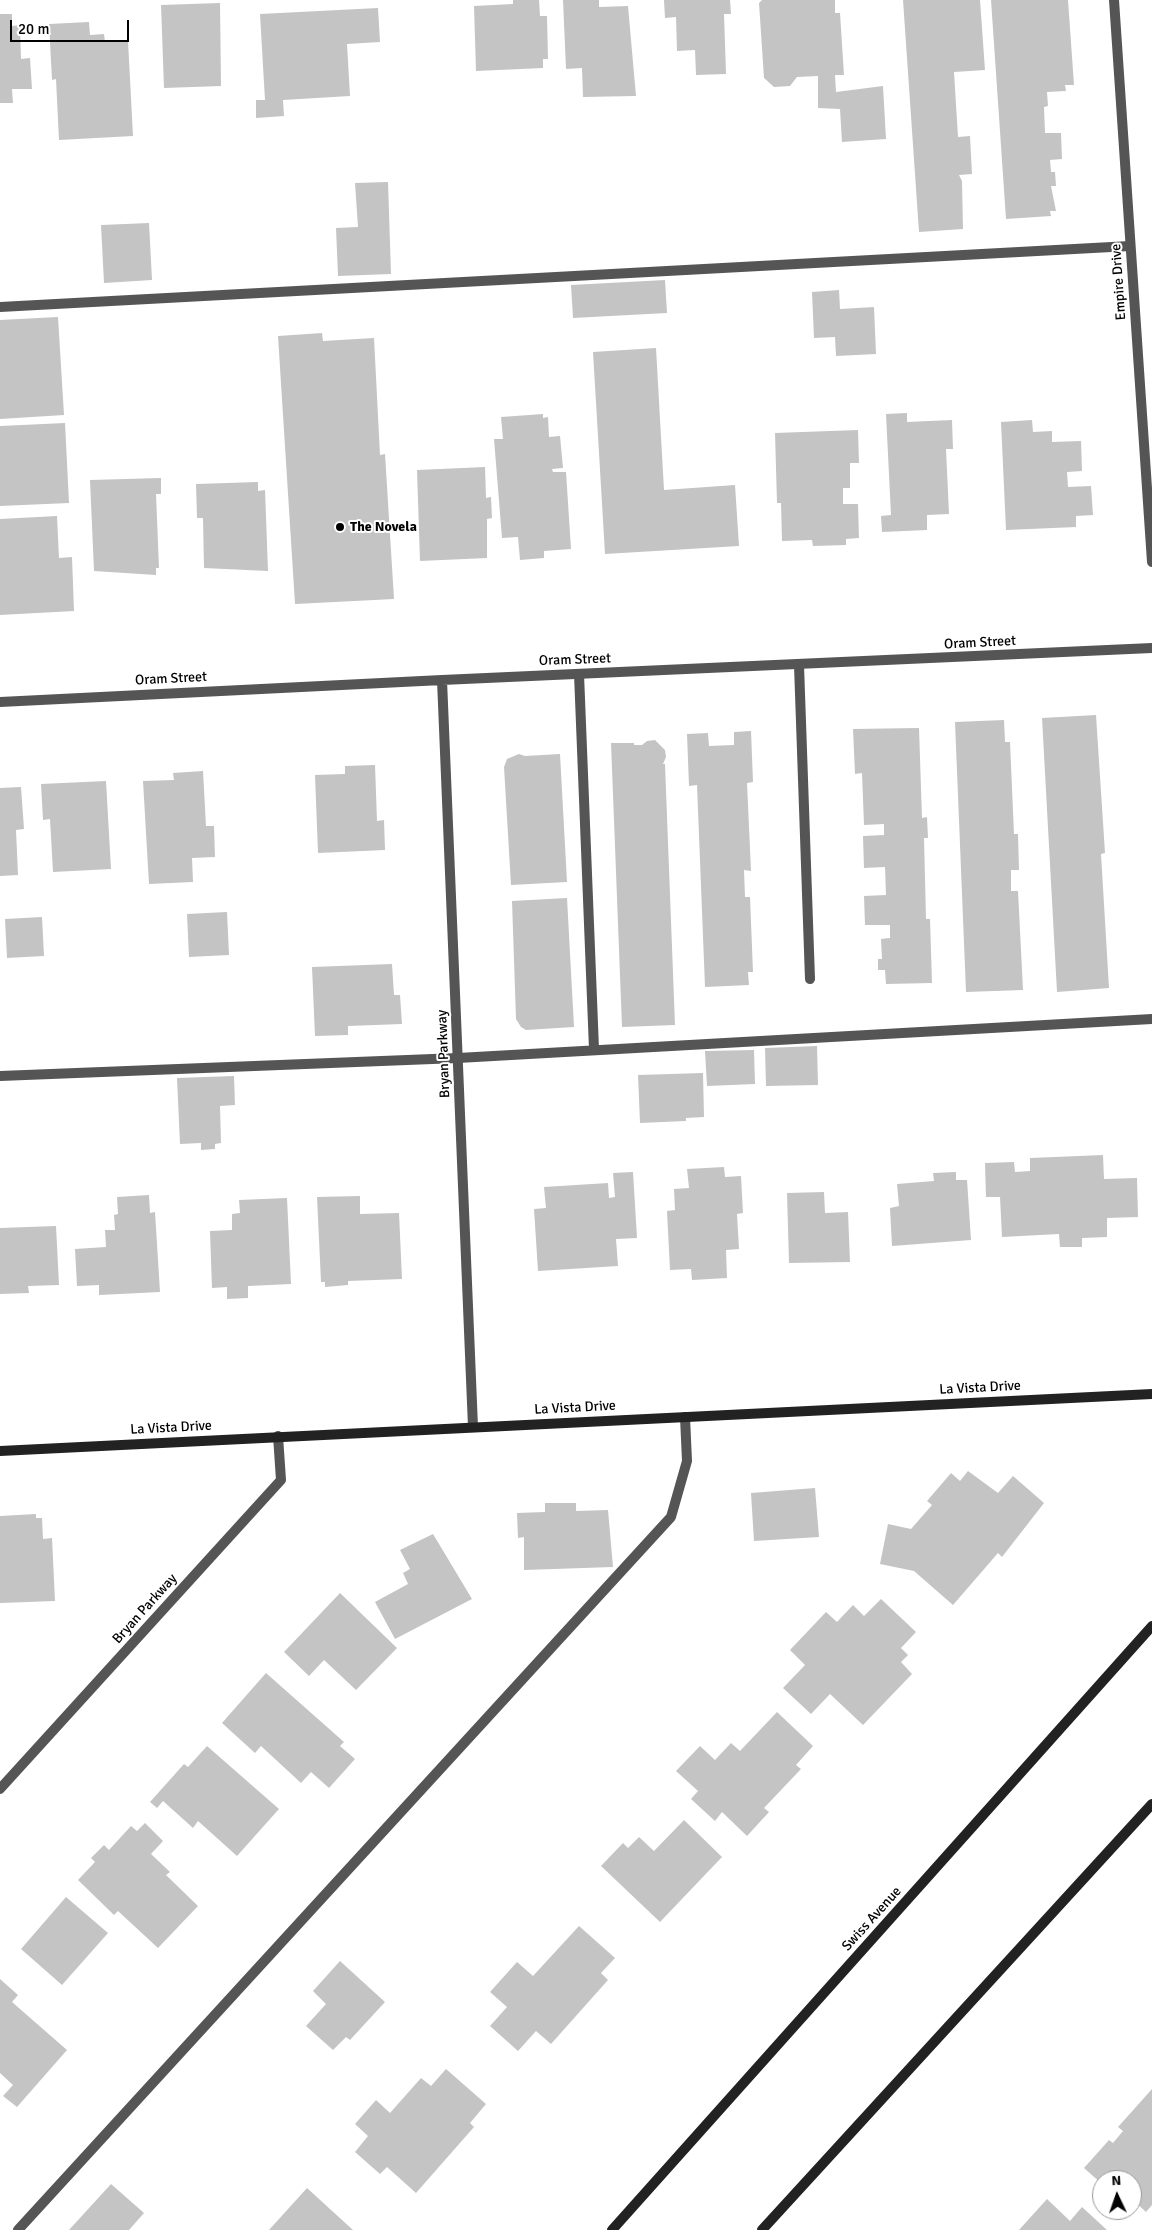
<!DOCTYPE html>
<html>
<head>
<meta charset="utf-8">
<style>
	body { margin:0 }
	#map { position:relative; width:1152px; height:2230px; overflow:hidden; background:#fff; font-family:Signika,sans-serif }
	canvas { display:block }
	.north { position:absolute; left:1092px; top:2170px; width:50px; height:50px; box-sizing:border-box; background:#fff; border:1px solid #999; border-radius:50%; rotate:357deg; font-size:14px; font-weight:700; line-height:20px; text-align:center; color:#000 }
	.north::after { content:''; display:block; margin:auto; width:18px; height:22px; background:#000; clip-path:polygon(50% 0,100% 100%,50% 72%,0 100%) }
	.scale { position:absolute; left:10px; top:20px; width:119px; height:22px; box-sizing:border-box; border:2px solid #000; border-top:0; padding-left:6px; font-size:15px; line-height:18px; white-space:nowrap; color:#000; -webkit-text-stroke:4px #fff; paint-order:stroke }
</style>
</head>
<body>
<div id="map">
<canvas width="1152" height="2230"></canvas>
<div class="north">N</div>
<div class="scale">20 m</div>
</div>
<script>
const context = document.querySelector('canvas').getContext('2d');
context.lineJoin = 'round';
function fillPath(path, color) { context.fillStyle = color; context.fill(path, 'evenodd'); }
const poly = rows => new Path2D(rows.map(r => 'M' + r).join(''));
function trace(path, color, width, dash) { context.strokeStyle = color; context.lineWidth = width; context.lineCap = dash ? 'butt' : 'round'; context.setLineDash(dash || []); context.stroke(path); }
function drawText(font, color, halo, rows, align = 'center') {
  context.font = font + ' Signika,sans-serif'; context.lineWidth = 4; context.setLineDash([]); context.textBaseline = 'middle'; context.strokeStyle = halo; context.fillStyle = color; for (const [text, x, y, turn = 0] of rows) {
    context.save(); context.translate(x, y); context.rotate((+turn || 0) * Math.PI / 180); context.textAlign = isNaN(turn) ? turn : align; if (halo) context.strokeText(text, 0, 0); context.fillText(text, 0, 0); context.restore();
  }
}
fillPath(poly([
	[513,0,539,0,540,16,547,16,548,59,543,59,543,68,476,71,474,6,513,4],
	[563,0,599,0,599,7,628,6,636,96,583,97,582,68,566,69],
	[664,0,730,0,731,14,724,14,726,74,696,75,695,50,677,51,676,17,665,18],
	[762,0,835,0,835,13,840,13,844,75,835,75,836,92,883,86,886,139,842,142,840,109,818,108,818,76,797,77,790,86,774,87,764,78,759,3],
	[903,0,980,0,985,70,954,72,958,137,970,136,972,174,959,175,962,181,963,229,919,232],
	[991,0,1068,0,1074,85,1065,85,1066,91,1047,92,1048,106,1044,107,1045,133,1061,133,1062,159,1050,160,1051,172,1055,172,1056,186,1051,186,1056,211,1050,211,1051,216,1006,219],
	[220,3,221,86,164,88,161,5],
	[378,8,380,42,347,44,350,96,283,100,284,116,256,118,256,100,265,100,260,14],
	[0,14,12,14,12,26,20,25,21,59,30,58,32,89,12,89,13,103,0,103],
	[89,22,90,35,104,34,105,42,128,41,133,136,59,140,56,79,52,80,49,24],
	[388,182,391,274,338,276,336,228,358,227,355,183],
	[149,223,152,280,104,283,101,225],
	[665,280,667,313,573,318,571,285],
	[839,290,840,309,874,307,876,354,836,356,835,337,814,338,812,292],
	[58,317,64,415,0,419,0,320],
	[322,333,323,341,374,338,380,455,385,454,394,599,295,604,278,336],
	[656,348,664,490,735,485,739,546,605,554,593,352],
	[907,413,907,422,952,420,953,449,946,449,949,514,927,515,927,530,882,532,881,516,891,515,886,414],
	[543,414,543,418,548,417,549,437,560,436,563,468,552,469,553,472,566,472,571,549,544,551,544,558,520,560,518,537,502,538,494,439,503,439,501,417],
	[1032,420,1033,432,1052,431,1052,442,1081,441,1082,471,1067,472,1068,487,1091,486,1093,515,1076,516,1076,527,1006,530,1001,422],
	[65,423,69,503,0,506,0,426],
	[858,430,859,463,850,463,850,488,843,488,843,504,858,504,859,538,846,539,846,545,813,546,812,540,782,541,781,503,777,503,775,433],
	[485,467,486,498,491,497,492,518,487,519,487,558,420,561,417,470],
	[161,478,161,494,156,494,159,568,156,568,156,575,94,571,90,480],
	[258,482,258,491,265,490,268,571,204,568,203,518,197,518,196,484],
	[57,516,59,558,72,557,74,611,0,615,0,519],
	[1096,715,1105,853,1101,854,1109,988,1057,992,1042,718],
	[1004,720,1005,742,1010,742,1014,834,1018,834,1019,870,1011,870,1011,891,1018,891,1023,990,966,992,955,722],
	[919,728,922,818,927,817,928,838,924,838,926,919,930,919,932,983,886,984,885,970,878,970,878,959,882,959,881,939,890,938,890,925,865,925,864,896,886,895,885,867,864,868,863,836,884,835,884,824,864,825,862,773,855,774,853,729],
	[751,731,753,782,747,783,751,871,744,870,745,897,750,897,753,972,748,972,749,985,705,987,697,785,689,786,687,734,708,733,709,746,734,745,734,732],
	[655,740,665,750,666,757,663,764,665,764,675,1025,622,1027,611,743,634,743,634,745,642,745,647,741],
	[519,754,525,756,560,754,567,882,511,885,504,767,507,759],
	[375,765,377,821,384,820,385,850,318,853,315,775,345,774,345,766],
	[203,771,206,826,214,826,215,857,192,858,193,882,149,884,143,781,174,780,173,773],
	[106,781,111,869,53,872,50,819,43,820,41,784],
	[21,787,24,829,16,830,18,875,0,876,0,788],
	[567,898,574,1027,526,1030,521,1027,516,1019,512,901],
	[227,912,229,955,189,957,187,914],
	[42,917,44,956,7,958,5,919],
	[392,964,394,995,400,995,402,1024,348,1026,348,1035,315,1036,312,967],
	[817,1046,818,1085,766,1086,765,1048],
	[754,1050,755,1084,707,1086,705,1051],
	[703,1073,704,1117,686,1118,686,1121,640,1123,638,1075],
	[234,1076,235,1105,220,1106,221,1143,215,1144,215,1149,201,1150,201,1143,180,1144,177,1078],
	[1103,1155,1104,1179,1137,1178,1138,1217,1107,1218,1107,1237,1082,1238,1082,1247,1060,1247,1059,1234,1002,1237,1000,1197,986,1197,985,1163,1014,1162,1015,1172,1030,1171,1030,1158],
	[724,1167,725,1177,741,1176,743,1213,737,1214,739,1249,726,1250,727,1278,692,1280,691,1269,670,1270,667,1211,675,1210,674,1189,689,1188,687,1169],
	[633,1172,637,1238,616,1239,618,1266,538,1271,534,1209,546,1208,544,1187,608,1183,609,1198,615,1197,613,1173],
	[956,1172,956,1180,967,1180,971,1240,892,1246,890,1208,899,1206,897,1184,934,1181,933,1173],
	[824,1192,825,1213,848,1212,850,1262,789,1263,787,1193],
	[149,1195,150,1213,155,1212,160,1292,99,1295,99,1285,77,1286,75,1249,106,1247,105,1230,115,1230,114,1215,118,1214,117,1197],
	[360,1196,360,1214,399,1213,402,1279,348,1281,348,1285,325,1287,325,1282,321,1282,317,1197],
	[287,1198,291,1284,248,1286,248,1298,227,1299,227,1287,212,1288,210,1231,232,1230,232,1214,240,1213,239,1200],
	[56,1226,59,1285,28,1286,29,1293,0,1294,0,1228],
	[968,1471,998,1493,1013,1476,1044,1503,1002,1557,998,1553,953,1605,914,1571,880,1564,888,1524,911,1529,932,1505,927,1501,951,1473,960,1481],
	[815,1488,819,1537,754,1541,751,1493],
	[545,1503,576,1503,576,1511,608,1510,613,1567,524,1570,524,1537,518,1538,517,1513,545,1512],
	[36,1514,36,1518,42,1518,43,1539,52,1538,55,1601,0,1603,0,1516],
	[433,1534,472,1599,395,1639,375,1602,408,1584,403,1573,410,1569,400,1550],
	[340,1593,397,1648,356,1690,324,1660,309,1676,284,1652],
	[881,1599,916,1632,901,1648,908,1655,901,1662,912,1674,863,1725,830,1694,811,1714,783,1688,805,1665,790,1650,826,1612,837,1622,853,1605,864,1616],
	[266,1673,344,1742,340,1746,355,1759,329,1788,311,1772,301,1783,261,1746,255,1753,222,1723],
	[777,1712,813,1746,796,1765,801,1769,764,1808,769,1812,747,1836,722,1812,715,1821,691,1799,698,1791,676,1771,700,1746,715,1760,731,1743,740,1751],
	[207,1746,279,1809,237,1856,198,1821,193,1828,163,1801,157,1808,150,1802,184,1764,188,1767],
	[684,1820,722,1857,660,1922,601,1866,623,1843,628,1848,639,1837,654,1851],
	[145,1823,163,1841,151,1854,170,1872,166,1875,198,1906,158,1948,118,1911,114,1915,78,1880,95,1862,91,1858,104,1845,109,1850,131,1826,137,1831],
	[66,1897,108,1933,62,1985,21,1949],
	[579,1926,615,1958,601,1973,608,1980,551,2044,536,2031,518,2051,490,2026,507,2007,490,1992,517,1962,533,1976],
	[340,1961,385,2002,350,2040,346,2037,333,2050,306,2026,326,2004,313,1991],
	[0,1979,18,1995,12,2002,67,2050,17,2107,3,2096,13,2085,0,2073],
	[446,2069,486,2104,470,2123,474,2127,416,2193,387,2167,380,2174,355,2152,368,2136,355,2124,376,2100,390,2113,421,2078,431,2086],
	[1152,2089,1152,2205,1146,2212,1132,2199,1132,2180,1102,2180,1102,2184,1084,2168,1109,2140,1113,2143,1123,2131,1118,2127],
	[111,2184,144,2213,129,2230,69,2230],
	[307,2188,353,2230,269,2230],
	[1047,2199,1070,2221,1082,2207,1107,2230,1019,2230]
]), '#c4c4c4');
trace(poly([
	[0,307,1130,246],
	[799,665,810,979],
	[579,674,594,1049],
	[0,1076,458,1058,1152,1019],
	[18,2230,671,1517,687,1461,685,1417]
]), '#555', 10);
trace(poly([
	[1114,0,1152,562],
	[442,680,473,1427],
	[0,702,442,680,1152,648],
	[0,1789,281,1480,278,1436]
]), '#555', 10);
trace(poly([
	[0,1451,1152,1394],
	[612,2230,1152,1626],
	[762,2230,1152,1804]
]), '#222', 10);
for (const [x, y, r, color] of [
	[340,527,5,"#000"]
]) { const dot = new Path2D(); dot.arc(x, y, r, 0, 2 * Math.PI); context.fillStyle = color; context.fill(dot); trace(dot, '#fff', 2); }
drawText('14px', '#000', '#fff', [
	["Empire Drive",1119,282,-94],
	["Oram Street",980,643,-3],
	["Oram Street",575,660,-2],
	["Oram Street",171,679,-3],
	["Bryan Parkway",444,1054,-92],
	["La Vista Drive",980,1388,-3],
	["La Vista Drive",575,1408,-3],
	["La Vista Drive",171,1428,-3],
	["Bryan Parkway",145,1609,-48],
	["Swiss Avenue",872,1919,-48]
]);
drawText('bold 14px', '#000', '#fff', [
	["The Novela",350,527]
], 'left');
</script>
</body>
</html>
